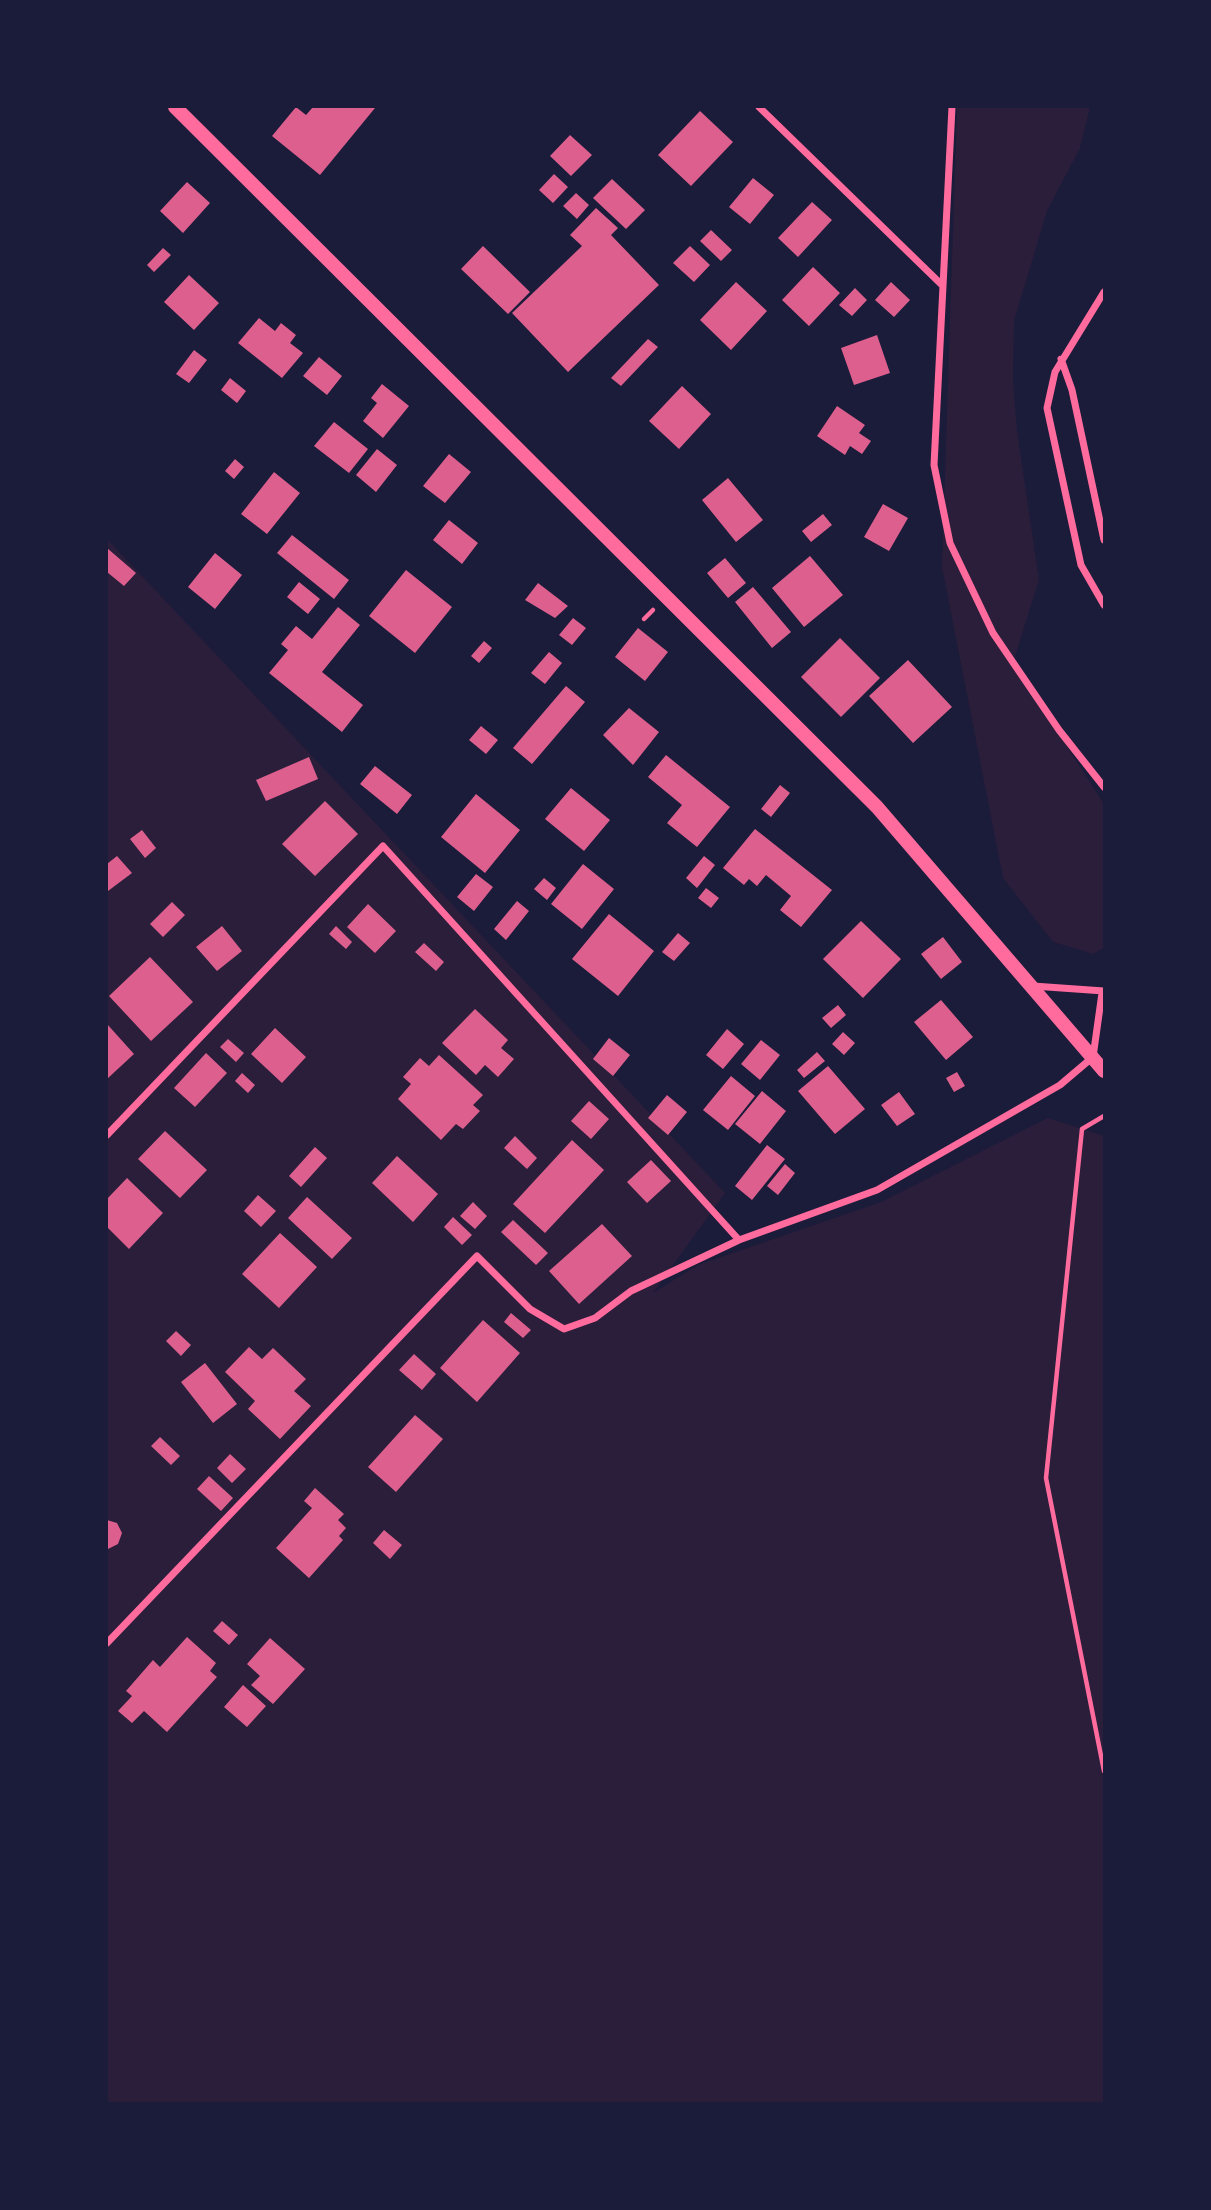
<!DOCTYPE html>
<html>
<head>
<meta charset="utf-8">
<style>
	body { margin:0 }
	#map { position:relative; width:1211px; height:2210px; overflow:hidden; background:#1b1b3a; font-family:"Sofia Sans Condensed",sans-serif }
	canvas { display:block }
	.frame { position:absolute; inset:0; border:108px solid #1b1b3a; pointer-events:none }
</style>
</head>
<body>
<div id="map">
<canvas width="1211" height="2210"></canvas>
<div class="frame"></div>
</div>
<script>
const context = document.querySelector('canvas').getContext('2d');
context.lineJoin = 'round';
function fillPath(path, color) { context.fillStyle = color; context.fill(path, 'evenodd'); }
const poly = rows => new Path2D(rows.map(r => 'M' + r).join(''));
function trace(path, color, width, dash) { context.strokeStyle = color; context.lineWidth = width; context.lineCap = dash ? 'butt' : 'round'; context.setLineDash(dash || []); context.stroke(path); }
fillPath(poly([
	[957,107,1090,107,1080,148,1047,211,1014,321,1013,379,1017,431,1039,580,1013,663,1104,804,1104,948,1093,954,1053,942,1003,878,942,567],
	[107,539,725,1193,653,1293,698,1265,881,1202,1048,1118,1104,1136,1104,2103,107,2103]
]), '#2a1e3b');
fillPath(poly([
	[296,107,306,115,313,107,375,108,320,175,272,136],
	[700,111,733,142,691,186,658,155],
	[570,135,592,155,571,176,550,156],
	[554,174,568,187,553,203,539,190],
	[753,178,774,195,750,224,729,207],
	[612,179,645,210,626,229,593,198],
	[187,182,210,203,183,233,160,211],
	[576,193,589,205,577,219,563,206],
	[812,202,832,220,798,257,778,238],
	[596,208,618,228,611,235,659,285,568,372,512,313,582,246,570,235],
	[711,230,732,250,721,261,700,241],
	[483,246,530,292,508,314,461,269],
	[690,246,710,265,694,282,673,263],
	[163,248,171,255,154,272,147,265],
	[813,267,840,293,809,326,782,300],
	[189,275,219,303,194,330,164,302],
	[736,282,767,311,731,350,700,320],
	[891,282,910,300,894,317,875,300],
	[855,288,867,300,852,316,839,305],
	[259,318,275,331,281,323,296,335,290,343,303,353,282,378,238,343],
	[877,335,890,373,854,385,841,348],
	[648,339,658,347,621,386,611,378],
	[194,350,207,360,189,383,176,374],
	[319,357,342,376,327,395,303,376],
	[230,378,246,391,237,403,221,390],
	[382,384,409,406,383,438,363,421,377,403,371,398],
	[682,386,711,414,679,449,649,421],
	[837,406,865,425,859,433,871,441,862,454,850,446,845,455,817,436],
	[334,422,368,449,349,473,314,446],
	[377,449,397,465,376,492,356,475],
	[449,454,471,472,445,503,423,486],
	[235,459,244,467,234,479,225,471],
	[274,472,300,493,267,534,241,514],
	[728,478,763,520,736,542,702,500],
	[883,504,908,518,889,551,864,537],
	[823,514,832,525,811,542,802,531],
	[449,520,478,543,462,564,433,540],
	[292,535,349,580,334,599,277,553],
	[107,548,136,573,124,586,107,572],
	[215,553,242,575,215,609,188,587],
	[810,556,843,595,804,627,772,588],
	[725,558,746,583,728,598,707,573],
	[406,570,452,607,415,653,369,616],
	[299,582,320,599,308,614,287,597],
	[538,583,568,606,555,618,525,600],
	[753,587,791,632,772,648,735,602],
	[338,607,360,625,322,672,363,705,342,732,269,673,288,650,281,644,296,626,312,639],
	[573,618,586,628,572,645,559,635],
	[638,628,668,652,645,681,615,657],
	[840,638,880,678,841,717,801,677],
	[484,641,492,648,479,663,471,656],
	[549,652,562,663,545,684,531,673],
	[908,660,952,707,913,743,869,696],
	[566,686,585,702,532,764,513,748],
	[629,708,659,732,633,765,603,735],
	[481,726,498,740,486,754,469,740],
	[666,755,730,807,697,847,667,823,682,805,648,777],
	[309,757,318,779,266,801,256,780],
	[375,766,412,795,397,814,360,784],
	[780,785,790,793,771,817,761,809],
	[571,788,610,820,584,851,545,819],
	[476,794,520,830,485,873,441,837],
	[325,801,358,834,315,876,282,844],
	[755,829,832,890,801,927,780,910,791,896,766,875,757,886,749,879,744,885,723,868],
	[142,830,156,848,145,858,130,839],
	[117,856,132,873,108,891,107,864],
	[704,856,715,865,697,888,686,878],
	[583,864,614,889,582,929,551,904],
	[476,874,493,887,474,911,457,897],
	[544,878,556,888,547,900,534,889],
	[706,888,719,898,711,908,698,898],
	[517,901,529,911,506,940,494,929],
	[172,902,185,915,163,937,150,924],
	[368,904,396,931,375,953,347,927],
	[609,914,654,951,618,996,572,959],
	[861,921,901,959,863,998,823,959],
	[222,926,242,951,217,971,196,947],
	[336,926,352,942,346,949,329,934],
	[678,933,690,943,674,961,662,952],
	[943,937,962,962,941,979,921,954],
	[424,943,444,962,436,971,415,952],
	[150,957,193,1002,151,1041,109,996],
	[941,1000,973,1037,946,1060,914,1022],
	[838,1005,846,1015,831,1028,822,1018],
	[475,1009,508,1040,501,1048,514,1059,498,1077,485,1065,476,1075,442,1043],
	[107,1024,134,1054,107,1079],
	[275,1028,306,1057,282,1083,251,1054],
	[727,1029,744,1044,723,1069,706,1055],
	[843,1032,855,1043,844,1055,832,1044],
	[609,1038,630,1055,613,1076,593,1059],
	[228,1039,244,1053,236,1062,220,1047],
	[761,1040,780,1055,760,1080,741,1064],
	[817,1052,825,1061,804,1078,797,1070],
	[206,1053,227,1073,195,1107,174,1088],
	[439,1055,483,1095,473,1105,480,1111,463,1129,456,1124,441,1140,398,1099,411,1084,403,1077,420,1058,429,1066],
	[828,1066,865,1109,835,1134,798,1091],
	[957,1072,965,1086,954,1092,946,1078],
	[242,1073,255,1085,248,1093,235,1081],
	[731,1076,755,1096,728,1130,703,1110],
	[762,1091,786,1111,760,1144,735,1124],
	[899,1092,915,1114,897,1126,881,1105],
	[667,1095,687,1112,668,1135,648,1118],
	[589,1101,609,1119,591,1139,571,1121],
	[165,1131,207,1170,180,1198,138,1159],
	[515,1136,537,1158,527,1169,504,1148],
	[572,1140,604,1170,545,1233,513,1204],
	[767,1145,785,1159,752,1200,735,1186],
	[315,1147,327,1158,301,1187,289,1176],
	[397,1156,438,1194,413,1222,372,1183],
	[651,1160,671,1181,647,1203,627,1182],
	[785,1164,795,1173,778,1195,767,1186],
	[127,1178,163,1213,129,1249,107,1227,107,1199],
	[258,1195,276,1211,261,1227,244,1211],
	[307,1197,352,1238,332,1259,288,1218],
	[473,1202,487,1216,475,1229,460,1216],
	[453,1217,472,1235,462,1245,444,1227],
	[513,1220,548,1253,536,1265,501,1232],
	[602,1224,632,1256,579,1304,549,1271],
	[280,1233,317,1267,279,1308,242,1274],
	[511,1313,531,1330,523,1338,504,1322],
	[483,1320,520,1353,477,1402,440,1368],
	[176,1331,191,1345,181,1356,166,1341],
	[249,1347,262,1359,273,1348,306,1379,294,1391,311,1406,280,1439,248,1409,255,1401,225,1372],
	[414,1354,436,1374,422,1390,399,1370],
	[205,1363,237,1404,213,1423,181,1382],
	[415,1415,443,1439,396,1492,368,1467],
	[160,1437,180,1456,171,1465,151,1446],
	[230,1454,246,1469,232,1483,217,1468],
	[209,1476,233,1498,221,1511,197,1489],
	[315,1488,344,1514,338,1520,346,1528,339,1536,343,1540,309,1578,276,1548,312,1508,304,1501],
	[107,1520,117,1523,122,1533,118,1544,108,1549],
	[384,1530,402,1545,390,1559,373,1543],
	[222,1621,238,1635,229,1645,213,1631],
	[187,1637,216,1663,210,1671,217,1677,167,1732,144,1711,132,1723,118,1711,132,1696,126,1691,153,1660,160,1667],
	[270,1638,305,1669,273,1704,251,1685,260,1676,247,1664],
	[243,1685,266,1706,247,1727,224,1707]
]), '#dd5f8e');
trace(poly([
	[644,619,653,610],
	[1104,1116,1082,1129,1046,1478,1104,1771]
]), '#ff6b9d', 4.5);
trace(poly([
	[759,107,942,285],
	[952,107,934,465,950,543,993,633,1059,730,1104,787],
	[1104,292,1055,372,1047,408,1081,565,1104,605],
	[1061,359,1072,390,1104,540],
	[1033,986,1104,991],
	[107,1135,383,846,739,1240,877,1190,1060,1085,1093,1057,1102,993],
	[107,1643,477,1256,530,1309,564,1329,595,1318,631,1291,739,1240]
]), '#ff6b9d', 7);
trace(poly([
	[175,107,877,807,1104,1071]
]), '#ff6b9d', 14);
</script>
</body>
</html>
